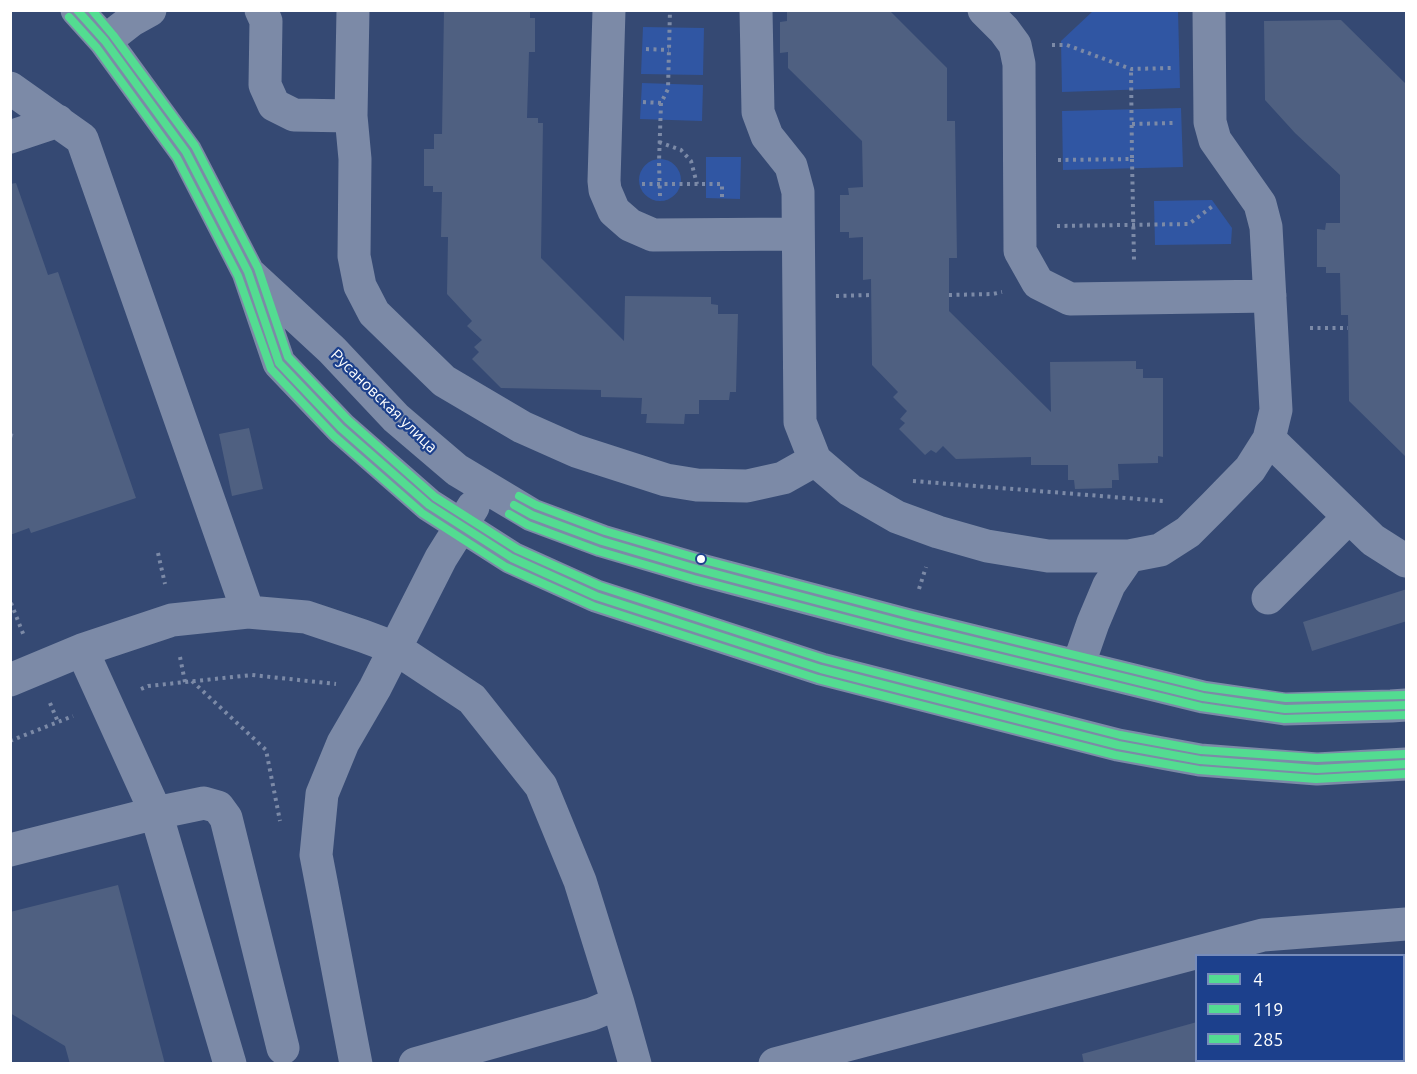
<!DOCTYPE html>
<html>
<head>
<meta charset="utf-8">
<style>
	body { margin:0 }
	#map { position:relative; width:1417px; height:1074px; overflow:hidden; background:#354973; font-family:Ubuntu,sans-serif }
	canvas { display:block }
	.frame { position:absolute; inset:0; border:12px solid #fff; pointer-events:none }
	.legend { position:absolute; left:1195px; top:954px; width:210px; height:108px; box-sizing:border-box; background:#1c408c; border:2px solid #778cba; margin:0; padding:8px 10px; list-style:none; font-size:18px; color:#fff }
	.legend li { display:flex; align-items:center; gap:12px; height:30px }
	.legend b { width:30px; border:2px solid #778cba }
</style>
</head>
<body>
<div id="map">
<canvas width="1417" height="1074"></canvas>
<div class="frame"></div>
<ul class="legend">
<li><b style="height:8px;background:#53dc91"></b>4</li>
<li><b style="height:8px;background:#53dc91"></b>119</li>
<li><b style="height:8px;background:#53dc91"></b>285</li>
</ul>
</div>
<script>
const context = document.querySelector('canvas').getContext('2d');
context.lineJoin = 'round';
function fillPath(path, color) { context.fillStyle = color; context.fill(path, 'evenodd'); }
const poly = rows => new Path2D(rows.map(r => 'M' + r).join(''));
function trace(path, color, width, dash) { context.strokeStyle = color; context.lineWidth = width; context.lineCap = dash ? 'butt' : 'round'; context.setLineDash(dash || []); context.stroke(path); }
function drawText(font, color, halo, rows, align = 'center') {
  context.font = font + ' Ubuntu,sans-serif'; context.lineWidth = 4.5; context.setLineDash([]); context.textBaseline = 'middle'; context.strokeStyle = halo; context.fillStyle = color; for (const [text, x, y, turn = 0] of rows) {
    context.save(); context.translate(x, y); context.rotate((+turn || 0) * Math.PI / 180); context.textAlign = isNaN(turn) ? turn : align; if (halo) context.strokeText(text, 0, 0); context.fillText(text, 0, 0); context.restore();
  }
}
fillPath(poly([
	[1093,11,1178,11,1180,88,1062,92,1061,41],
	[643,27,704,28,703,75,641,74],
	[642,83,703,85,702,121,640,119],
	[1181,108,1183,167,1063,170,1062,111],
	[706,157,741,157,740,199,706,198],
	'639 180a21 21 0 1 1 42 0a21 21 0 1 1-42 0Z',
	[1212,200,1232,228,1231,244,1155,245,1154,201]
]), '#3056a3');
fillPath(poly([
	[444,10,530,10,530,18,535,18,535,52,529,52,527,118,538,118,538,123,543,123,541,258,624,341,625,296,711,297,711,304,718,305,718,314,738,314,736,392,730,392,729,400,699,400,699,414,685,414,684,424,646,423,647,414,641,414,642,398,601,397,601,390,501,388,472,359,479,352,474,347,482,340,467,326,472,321,447,294,448,237,441,237,442,192,433,192,433,186,424,186,424,149,434,149,434,134,442,134],
	[787,10,889,10,947,68,947,121,955,121,957,258,949,258,949,311,1051,412,1050,362,1136,361,1136,369,1143,369,1143,378,1163,378,1163,457,1158,456,1158,463,1118,464,1119,480,1112,480,1112,488,1075,489,1074,480,1068,480,1068,465,1031,465,1031,457,956,459,943,446,936,453,931,450,925,455,899,429,905,423,900,419,907,411,893,397,898,392,872,365,871,279,863,280,863,237,849,238,849,232,840,232,840,195,849,195,848,188,863,187,862,141,788,68,788,52,780,53,780,22,787,21],
	[1341,20,1407,85,1407,458,1349,401,1348,315,1341,315,1340,273,1326,273,1326,267,1317,267,1317,229,1325,230,1326,223,1340,223,1340,175,1295,133,1265,100,1264,21],
	[16,183,48,275,58,272,136,498,31,533,29,528,10,535,10,184],
	[249,428,263,489,232,496,219,434],
	[1407,589,1407,621,1312,651,1303,622],
	[118,885,165,1064,70,1064,65,1046,10,1013,10,912],
	[1197,1022,1197,1064,1084,1064,1082,1054]
]), '#4f6081');
trace(poly([
	[1052,45,1067,45,1131,69,1172,68],
	[646,49,669,50],
	[643,102,661,103],
	[1132,124,1173,123],
	[659,142,681,150,691,161,697,184],
	[1132,159,1134,260],
	[1058,160,1132,159,1131,69],
	[642,184,722,184,722,198],
	[660,196,659,162,661,103,668,89,670,10],
	[1057,226,1189,224,1214,205],
	[949,295,993,294,1002,292],
	[836,296,871,295],
	[1310,328,1348,328],
	[10,435,13,436],
	[913,481,1163,501],
	[158,553,165,584],
	[919,589,926,567],
	[11,603,24,636],
	[180,657,185,682],
	[192,681,266,750,280,821],
	[141,689,148,686,252,675,336,684],
	[50,703,58,722],
	[10,741,73,716]
]), '#7c8aa7', 4, [3, 4.5]);
trace(poly([
	[77,10,105,41,186,152,248,272,279,363,341,428,429,505,512,558,596,596,821,669,1118,745,1200,760,1317,769,1406,764],
	[261,10,266,21,265,85,274,105,294,115,351,116],
	[353,10,351,116,355,159,354,256,360,286,374,313,444,381,522,427,576,451,666,480,697,485,747,486,783,478,815,460],
	[609,10,604,181,605,190,614,211,630,225,653,235,798,234],
	[756,10,758,112,767,136,791,166,798,192,800,422,815,460,850,490,897,517,938,532,987,546,1048,556,1129,556,1160,550,1188,532,1214,506,1250,469,1269,439,1276,410,1266,227,1260,204,1215,140,1210,122,1209,10],
	[984,10,1004,30,1015,45,1019,64,1020,251,1038,283,1070,299,1270,296],
	[105,41,132,20,150,10],
	[10,88,82,139,248,612],
	[10,137,58,121],
	[251,275,332,350,396,418,457,470,532,515,602,541,697,569,909,625,1203,697,1285,709,1391,706,1406,705],
	[1269,439,1373,540,1406,561],
	[1268,598,1349,517],
	[82,650,156,813,230,1064],
	[1078,666,1093,623,1109,585,1129,556],
	[10,680,82,650,172,620,248,612,306,617,363,636,395,648,472,699,541,786,580,881,618,1003,635,1064],
	[10,850,156,813,204,803,218,807,226,818,283,1048],
	[356,1064,316,855,322,794,343,743,375,688,441,558,473,507],
	[415,1064,592,1014,618,1003],
	[775,1064,1263,935,1406,924]
]), '#7c8aa7', 33);
trace(poly([
	[77,10,105,41,186,152,248,272,279,363,341,428,429,505,512,558,596,596,821,669,1118,745,1200,760,1317,769,1406,764],
	[514,505,532,515,602,541,697,569,909,625,1203,697,1285,709,1406,705]
]), '#53dc91', 8);
trace(poly([
	[69,17,97,48,177,158,238,276,271,369,334,436,422,513,506,567,593,606,818,679,1115,755,1199,770,1316,779,1406,774],
	[509,514,528,525,598,551,694,579,907,635,1201,707,1284,719,1406,715]
]), '#53dc91', 8);
trace(poly([
	[92,10,113,35,195,146,258,268,288,357,348,420,435,497,517,549,600,586,824,659,1120,735,1201,750,1317,758,1405,754],
	[519,496,536,505,605,531,700,559,912,615,1205,687,1286,698,1405,695]
]), '#53dc91', 8);
for (const [x, y, r, color] of [
	[701,559,5,"#fff"]
]) { const dot = new Path2D(); dot.arc(x, y, r, 0, 2 * Math.PI); context.fillStyle = color; context.fill(dot); trace(dot, '#1c408c', 2); }
drawText('16px', '#fff', '#1c408c', [
	["Русановская улица",384,401,44]
]);
</script>
</body>
</html>
